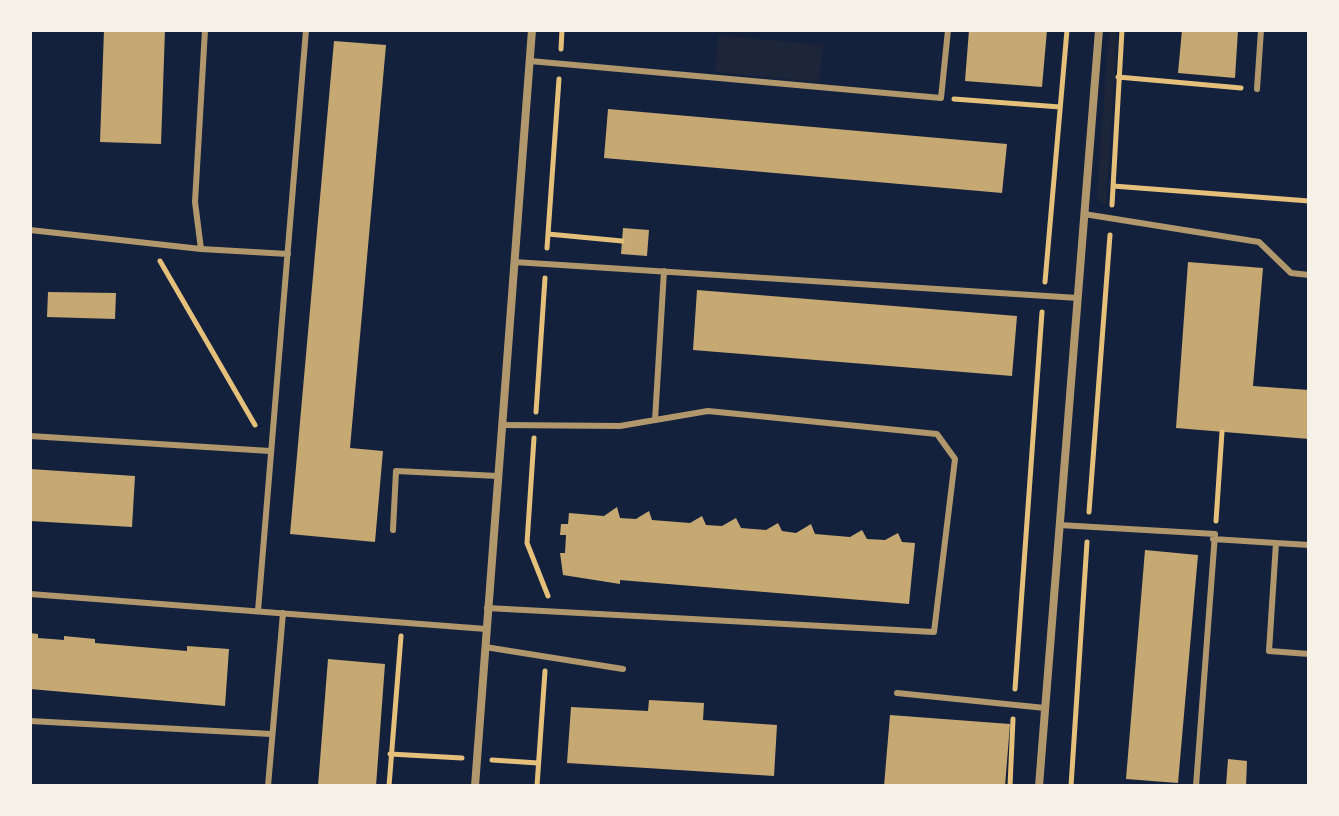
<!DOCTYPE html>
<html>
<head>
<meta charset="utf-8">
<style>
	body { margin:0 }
	#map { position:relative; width:1339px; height:816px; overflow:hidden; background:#14213d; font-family:"DejaVu Sans",sans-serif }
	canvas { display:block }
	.frame { position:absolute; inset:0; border:32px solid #f6f1e7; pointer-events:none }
</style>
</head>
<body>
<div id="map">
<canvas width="1339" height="816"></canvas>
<div class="frame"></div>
</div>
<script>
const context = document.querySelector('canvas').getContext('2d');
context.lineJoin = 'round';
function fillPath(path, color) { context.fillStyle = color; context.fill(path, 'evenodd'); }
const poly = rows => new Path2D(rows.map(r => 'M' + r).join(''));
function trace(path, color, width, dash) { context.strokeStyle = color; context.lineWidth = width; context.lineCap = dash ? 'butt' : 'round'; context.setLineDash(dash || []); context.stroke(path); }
fillPath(poly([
	[1109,30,1117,30,1106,203,1101,203,1097,195],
	[718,35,823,45,819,82,715,72]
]), '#1d2539');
fillPath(poly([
	[104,30,165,30,161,144,100,142],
	[969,30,1047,30,1042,87,965,81],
	[1182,30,1238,30,1235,78,1178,73],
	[334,41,386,45,350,448,383,451,375,542,290,534],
	[608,109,1007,144,1002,193,604,158],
	[623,228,649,230,647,256,621,254],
	[1188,262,1263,268,1253,386,1309,390,1309,439,1176,428],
	[697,290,1017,316,1012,376,693,350],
	[48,292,116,293,115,319,47,317],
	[30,469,135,476,132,527,30,521],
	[617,507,620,518,636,519,649,511,652,520,690,523,702,516,706,525,722,526,736,518,741,528,766,530,778,523,782,531,796,533,811,524,815,534,850,537,862,530,867,539,885,540,898,533,902,542,915,543,909,604,620,580,620,584,563,575,560,553,565,553,566,535,560,535,561,524,568,524,569,513,604,516],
	[1145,550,1198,555,1178,783,1126,779],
	[30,633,38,634,38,638,64,640,64,636,95,639,95,643,187,651,187,646,229,649,225,706,30,689],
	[328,659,385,664,376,786,318,786],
	[649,700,704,703,703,720,777,725,774,776,567,763,571,707,648,711],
	[890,715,1010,724,1005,786,884,786],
	[1228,759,1247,761,1246,786,1226,786]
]), '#c6a872');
trace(poly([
	[561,49,562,30],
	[1118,77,1241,88],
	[954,99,1060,107],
	[1113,186,1309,201],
	[1112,205,1122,30],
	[548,234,622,241],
	[547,248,559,79],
	[160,261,255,425],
	[1045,282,1067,30],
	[536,412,545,278],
	[534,438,527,543,548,596],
	[1089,512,1110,235],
	[1216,521,1222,432],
	[1015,689,1042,312],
	[390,754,462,758],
	[492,760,538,763],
	[389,786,401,636],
	[537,786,545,671],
	[1010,786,1013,719],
	[1071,786,1087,542]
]), '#e5c07b', 5);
trace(poly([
	[530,61,941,98,948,30],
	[1257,89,1261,30],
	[1084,214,1259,242,1291,273,1309,275],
	[30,230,201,249,195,202,205,30],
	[201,249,288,254],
	[514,262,1078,298],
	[655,420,664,271],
	[30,436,270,451],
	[1059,525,1215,534,1196,786],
	[393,530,396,471,498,476],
	[1213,539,1276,543],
	[1309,545,1276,543,1269,651,1309,654],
	[30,594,486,629],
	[487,608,934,632,955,459,937,434,708,411,620,426,502,425],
	[258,611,306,30],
	[485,647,623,669],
	[897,693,1045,708],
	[30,721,271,734],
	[268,786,283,613]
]), '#b1986c', 6);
trace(poly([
	[475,786,532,30],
	[1039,786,1099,30]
]), '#b1986c', 8);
</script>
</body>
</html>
